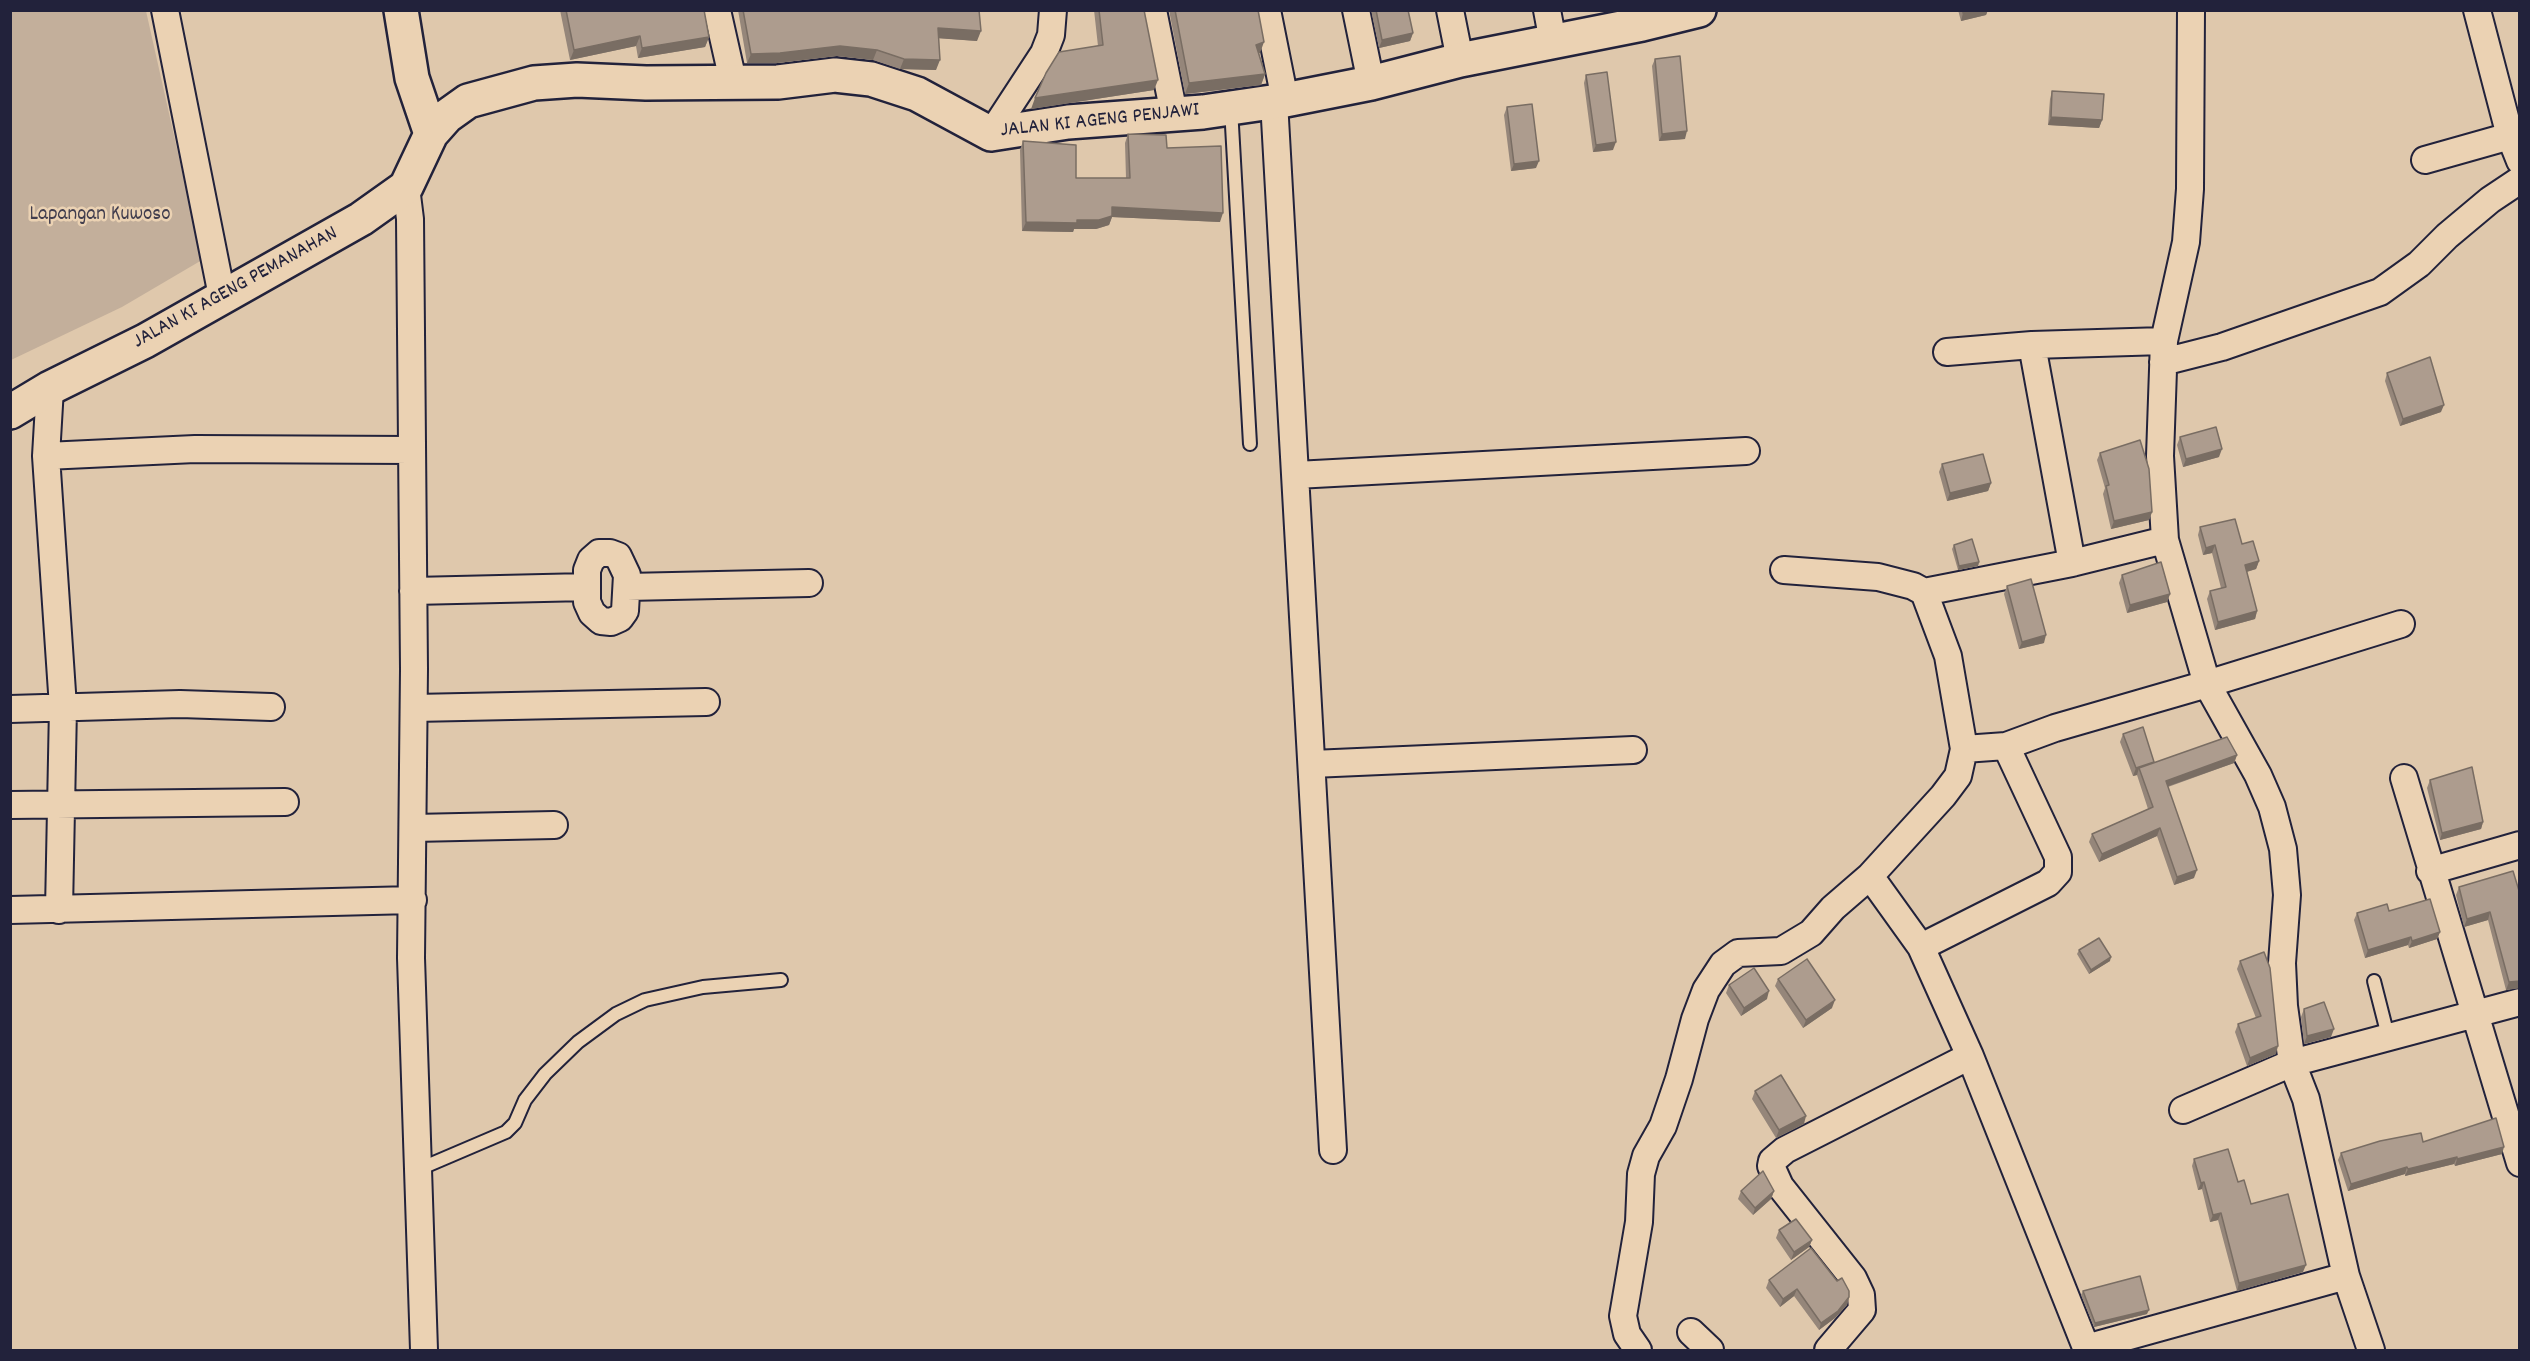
<!DOCTYPE html>
<html>
<head>
<meta charset="utf-8">
<style>
	body { margin:0 }
	#map { position:relative; width:2530px; height:1361px; overflow:hidden; background:#dfc8ac; font-family:Dekko,sans-serif }
	canvas { display:block }
	.frame { position:absolute; inset:0; border:12px solid #22223b; pointer-events:none }
</style>
</head>
<body>
<div id="map">
<canvas width="2530" height="1361"></canvas>
<div class="frame"></div>
</div>
<script>
const context = document.querySelector('canvas').getContext('2d');
context.lineJoin = 'round';
function fillPath(path, color) { context.fillStyle = color; context.fill(path, 'evenodd'); }
const poly = rows => new Path2D(rows.map(r => 'M' + r).join(''));
function trace(path, color, width, dash) { context.strokeStyle = color; context.lineWidth = width; context.lineCap = dash ? 'butt' : 'round'; context.setLineDash(dash || []); context.stroke(path); }
function drawText(font, color, halo, rows, align = 'center') {
  context.font = font + ' Dekko,sans-serif'; context.lineWidth = 5; context.setLineDash([]); context.textBaseline = 'middle'; context.strokeStyle = halo; context.fillStyle = color; for (const [text, x, y, turn = 0] of rows) {
    context.save(); context.translate(x, y); context.rotate((+turn || 0) * Math.PI / 180); context.textAlign = isNaN(turn) ? turn : align; if (halo) context.strokeText(text, 0, 0); context.fillText(text, 0, 0); context.restore();
  }
}
fillPath(poly([
	[11,11,146,11,202,260,122,307,11,360]
]), '#c3af9b');
const lane = poly([
	[1231,108,1250,444],
	[2374,981,2388,1036],
	[417,1170,506,1132,515,1123,525,1100,545,1074,578,1042,616,1014,645,1000,703,987,781,980]
]);
const street = poly([
	[165,10,222,296],
	[717,10,733,81],
	[1153,10,1174,114],
	[1267,10,1285,100],
	[1356,10,1371,83],
	[1450,10,1460,60],
	[1547,10,1553,42],
	[2191,10,2190,189,2186,242,2164,341,2160,456,2165,540,2207,684,2258,775,2272,807,2283,849,2287,895,2282,963,2284,1006,2292,1063,2306,1099,2346,1276,2371,1350],
	[2477,10,2510,136,2520,161],
	[1274,101,1333,1150],
	[991,134,1044,53,1051,35,1053,10],
	[2425,160,2510,136],
	[406,187,410,219,414,669,411,958,424,1350],
	[2032,345,2072,563],
	[1947,352,2032,345,2164,341],
	[2163,362,2222,347,2380,292,2419,264,2447,236,2490,200,2520,180],
	[50,388,46,456,63,707,59,910],
	[46,456,195,449,412,450],
	[1296,475,1746,451],
	[599,553,610,553,618,556,627,575,625,611,620,618,611,622,601,621,592,613,587,602,587,570,591,560,599,553],
	[627,587,809,583],
	[413,591,587,587],
	[1924,592,2072,563,2165,540],
	[414,708,706,702],
	[10,709,180,704,271,707],
	[2006,746,2055,728,2207,684,2401,624],
	[1312,764,1633,750],
	[2404,778,2520,1163],
	[10,805,285,802],
	[413,828,554,825],
	[2430,871,2520,845],
	[1870,876,1921,947,1970,1056,2087,1350],
	[10,910,413,900],
	[1921,947,2048,883,2058,872,2058,857,2006,746,1964,749],
	[2183,1110,2292,1063,2520,1002],
	[1691,1332,1710,1350],
	[2086,1348,2346,1276],
	[1638,1350,1627,1334,1623,1316,1639,1222,1641,1174,1646,1156,1663,1126,1679,1079,1695,1019,1706,990,1723,964,1738,953,1781,951,1811,933,1833,908,1870,876,1943,796,1958,776,1964,749,1948,656,1924,592,1913,586,1878,577,1784,570],
	[1828,1350,1862,1310,1861,1295,1853,1278,1780,1186,1771,1166,1772,1161,1785,1150,1970,1056]
]);
const secondary = poly([
	[401,10,412,78,431,134,447,116,468,101,534,83,577,80,646,83,778,82,835,75,871,79,917,94,991,134,1068,122,1203,112,1285,100,1371,83,1460,60,1642,24,1699,10],
	[10,412,50,388,145,341,361,219,406,187,431,134]
]);
trace(lane, '#22223b', 16);
trace(street, '#22223b', 30);
trace(secondary, '#22223b', 38);
trace(lane, '#ebd2b3', 12);
trace(street, '#ebd2b3', 26);
trace(secondary, '#ebd2b3', 33);
fillPath(poly([
	[560,10,704,10,709,37,705,47,638,58,636,46,570,60],
	[738,10,979,10,977,41,939,38,936,70,900,69,873,60,837,56,777,63,747,63],
	[1094,10,1144,10,1154,90,1031,109,1098,46],
	[1169,10,1258,10,1260,53,1259,53,1265,74,1261,85,1185,94],
	[1371,10,1408,10,1413,33,1410,41,1379,48],
	[1958,10,1988,10,1986,15,1961,21],
	[1655,59,1685,139,1659,141,1652,66],
	[1586,75,1613,150,1593,152,1584,83],
	[2052,91,2102,120,2099,128,2048,125,2050,99],
	[1507,107,1536,168,1511,171,1504,115],
	[1128,134,1167,148,1220,222,1112,217,1109,225,1096,229,1074,229,1073,232,1022,231,1020,150,1023,141,1076,178,1126,178,1125,143],
	[2387,373,2441,412,2400,426,2385,381],
	[2180,437,2219,457,2183,467,2177,445],
	[2100,453,2152,512,2149,520,2111,529,2103,494,2105,488,2097,460],
	[1942,464,1991,483,1988,491,1947,501,1939,472],
	[2200,527,2242,544,2259,561,2256,569,2247,572,2257,611,2255,619,2215,630,2207,599,2210,591,2221,588,2212,553,2203,555,2198,535],
	[1954,545,1979,562,1978,566,1958,570,1952,549],
	[2122,575,2170,594,2167,602,2127,613,2119,583],
	[2007,586,2044,643,2019,649,2004,594],
	[2123,734,2154,763,2237,755,2234,763,2168,787,2194,878,2174,885,2157,836,2099,862,2089,842,2092,834,2148,809,2137,775,2133,776,2120,742],
	[2430,780,2483,822,2481,829,2440,840,2427,788],
	[2459,887,2520,894,2520,988,2506,990,2488,920,2464,927,2456,895],
	[2389,911,2440,932,2437,939,2409,948,2408,945,2365,958,2354,920,2357,913],
	[2079,950,2110,961,2089,974,2077,954],
	[2240,961,2276,1054,2247,1066,2235,1032,2238,1024,2256,1018,2237,969],
	[1778,979,1832,1008,1803,1028,1775,986],
	[1729,985,1767,999,1741,1016,1726,993],
	[2304,1009,2331,1037,2304,1044,2301,1017],
	[1755,1091,1804,1124,1776,1138,1752,1099],
	[2423,1142,2502,1154,2455,1166,2454,1164,2405,1176,2405,1174,2348,1191,2338,1160,2341,1153],
	[2194,1159,2238,1182,2251,1204,2303,1272,2237,1291,2218,1220,2210,1222,2202,1189,2198,1190,2192,1166],
	[1741,1191,1774,1191,1771,1199,1753,1215,1738,1199],
	[1779,1230,1812,1240,1809,1247,1791,1260,1776,1238],
	[1769,1280,1849,1297,1847,1305,1835,1318,1819,1330,1794,1296,1780,1307,1766,1288],
	[2083,1291,2147,1314,2094,1327,2081,1295]
]), '#95867a');
fillPath(poly([
	[1974,10,1988,10,1986,15,1961,21,1963,13],
	[938,28,981,31,977,41,935,38],
	[1413,33,1410,41,1379,48,1382,40],
	[640,36,636,46,570,60,574,50],
	[709,37,705,47,638,58,642,48],
	[1264,42,1260,53,1252,56,1256,45],
	[840,46,877,50,873,60,837,56,777,63,747,63,751,54],
	[904,59,940,60,936,70,900,69],
	[1265,74,1261,85,1185,94,1189,83],
	[1158,80,1154,90,1031,109,1035,98],
	[2051,117,2102,120,2099,128,2048,125],
	[1687,131,1685,139,1659,141,1662,134],
	[1616,142,1613,150,1593,152,1596,145],
	[1539,161,1536,168,1511,171,1514,164],
	[1112,207,1223,213,1220,222,1112,217,1109,225,1096,229,1074,229,1073,232,1022,231,1026,222,1077,220],
	[2444,405,2441,412,2400,426,2403,419],
	[2222,449,2219,457,2183,467,2186,459],
	[1991,483,1988,491,1947,501,1950,493],
	[2152,512,2149,520,2111,529,2114,521],
	[2215,545,2212,553,2203,555,2206,548],
	[2259,561,2256,569,2242,573,2245,565],
	[1979,562,1978,566,1958,570,1959,566],
	[2170,594,2167,602,2127,613,2130,605],
	[2257,611,2255,619,2215,630,2218,622],
	[2046,635,2044,643,2019,649,2022,642],
	[2237,755,2234,763,2163,788,2166,781],
	[2154,762,2139,768,2137,775,2133,776,2136,768],
	[2483,822,2481,829,2440,840,2442,833],
	[2160,828,2157,836,2099,862,2102,854],
	[2197,870,2194,878,2174,885,2177,877],
	[2490,912,2488,920,2464,927,2467,919],
	[2440,932,2437,939,2409,948,2412,941],
	[2411,937,2408,945,2365,958,2368,950],
	[2111,957,2110,961,2089,974,2091,970],
	[2520,981,2520,988,2506,990,2509,982],
	[1769,991,1767,999,1741,1016,1744,1008],
	[1835,1000,1832,1008,1803,1028,1806,1020],
	[2334,1029,2331,1037,2304,1044,2307,1036],
	[2278,1046,2276,1054,2247,1066,2250,1058],
	[1806,1116,1804,1124,1776,1138,1779,1130],
	[2504,1147,2502,1154,2455,1166,2457,1159],
	[2457,1157,2454,1164,2405,1176,2408,1169],
	[2407,1167,2405,1174,2348,1191,2351,1184],
	[2204,1182,2202,1189,2198,1190,2201,1183],
	[1774,1191,1771,1199,1753,1215,1755,1208],
	[2221,1213,2218,1220,2210,1222,2213,1215],
	[1812,1240,1809,1247,1791,1260,1794,1252],
	[2306,1265,2303,1272,2237,1291,2239,1283],
	[1797,1289,1794,1296,1780,1307,1783,1299],
	[1849,1297,1847,1305,1835,1318,1819,1330,1821,1323],
	[2149,1310,2147,1314,2094,1327,2095,1323]
]), '#796d63');
const building = poly([
	[566,10,704,10,709,37,642,48,640,36,574,50,566,10],
	[743,10,979,10,981,31,938,28,940,60,904,59,877,50,840,46,780,53,751,54,743,10],
	[1099,10,1144,10,1158,80,1035,98,1046,73,1059,52,1103,45,1099,10],
	[1175,10,1258,10,1264,42,1256,45,1265,74,1189,83,1175,10],
	[1376,10,1408,10,1413,33,1382,40,1376,10],
	[1963,10,1974,10,1963,13,1963,10],
	[1680,56,1687,131,1662,134,1655,59,1680,56],
	[1607,72,1616,142,1596,145,1586,75,1607,72],
	[2052,91,2104,94,2102,120,2051,117,2052,91],
	[1532,104,1539,161,1514,164,1507,107,1532,104],
	[1128,134,1166,135,1167,148,1221,146,1223,213,1112,207,1112,216,1099,220,1077,220,1077,223,1026,222,1023,141,1076,145,1076,178,1130,178,1128,134],
	[2430,357,2444,405,2403,419,2387,373,2430,357],
	[2216,427,2222,449,2186,459,2180,437,2216,427],
	[2140,440,2149,469,2152,512,2114,521,2106,486,2109,485,2100,453,2140,440],
	[1983,454,1991,483,1950,493,1942,464,1983,454],
	[2235,519,2242,544,2253,541,2259,561,2245,565,2257,611,2218,622,2210,591,2226,587,2215,545,2206,548,2200,527,2235,519],
	[1972,539,1979,562,1959,566,1954,545,1972,539],
	[2161,562,2170,594,2130,605,2122,575,2161,562],
	[2031,579,2046,635,2022,642,2007,586,2031,579],
	[2143,727,2154,762,2136,768,2123,734,2143,727],
	[2227,737,2237,755,2166,781,2197,870,2177,877,2160,828,2102,854,2092,834,2153,807,2139,768,2227,737],
	[2472,767,2483,822,2442,833,2430,780,2472,767],
	[2513,871,2520,894,2520,981,2509,982,2490,912,2467,919,2459,887,2513,871],
	[2430,899,2440,932,2412,941,2411,937,2368,950,2357,913,2387,904,2389,911,2430,899],
	[2099,938,2111,957,2091,970,2079,950,2099,938],
	[2264,952,2270,968,2278,1046,2250,1058,2238,1024,2261,1016,2240,961,2264,952],
	[1807,959,1835,1000,1806,1020,1778,979,1807,959],
	[1754,968,1769,991,1744,1008,1729,985,1754,968],
	[2324,1002,2334,1029,2307,1036,2304,1009,2324,1002],
	[1781,1075,1806,1116,1779,1130,1755,1091,1781,1075],
	[2496,1118,2504,1147,2457,1159,2457,1157,2408,1169,2407,1167,2351,1184,2341,1153,2380,1141,2421,1133,2423,1142,2496,1118],
	[2228,1149,2238,1182,2244,1180,2251,1204,2288,1194,2306,1265,2239,1283,2221,1213,2213,1215,2204,1182,2201,1183,2194,1159,2228,1149],
	[1763,1171,1774,1191,1755,1208,1741,1191,1763,1171],
	[1796,1219,1812,1240,1794,1252,1779,1230,1796,1219],
	[1811,1248,1837,1281,1842,1278,1849,1291,1849,1297,1838,1311,1821,1323,1797,1289,1783,1299,1769,1280,1811,1248],
	[2140,1276,2149,1310,2095,1323,2083,1291,2140,1276]
]);
fillPath(building, '#ad9c8e');
trace(building, '#796d63', 1.5);
drawText('21px', '#22223b', '#ebd2b3', [
	["JALAN KI AGENG PENJAWI",1100,122,-6],
	["JALAN KI AGENG PEMANAHAN",236,289,-29]
]);
drawText('21px', '#423e4e', '#ebd2b3', [
	["Lapangan Kuwoso",100,216]
]);
</script>
</body>
</html>
